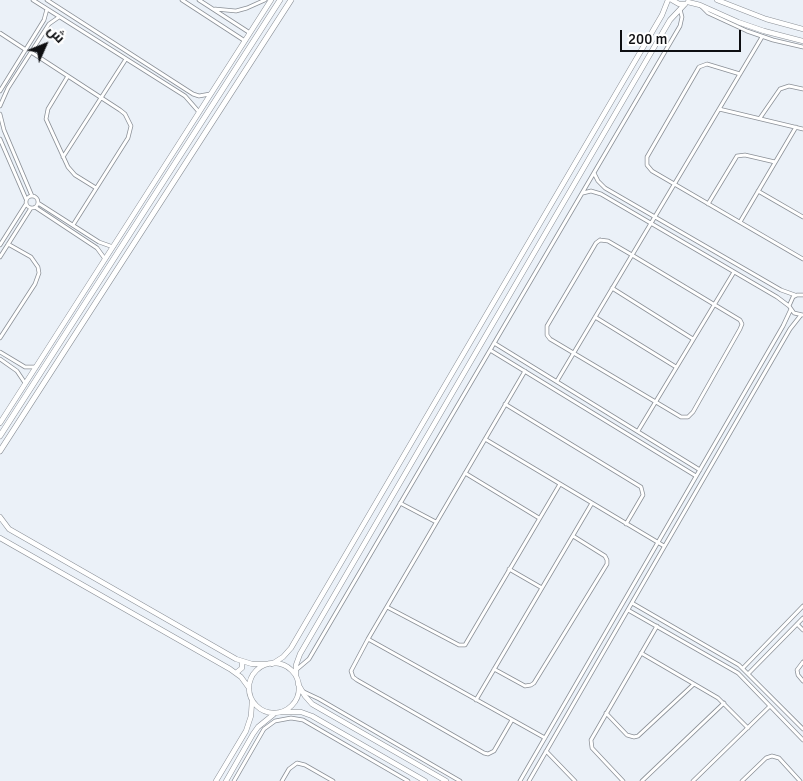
<!DOCTYPE html>
<html>
<head>
<meta charset="utf-8">
<style>
	body { margin:0 }
	#map { position:relative; width:803px; height:781px; overflow:hidden; background:#ebf1f8; font-family:Signika,Cairo,sans-serif }
	canvas { display:block }
	.north { position:absolute; left:20px; top:20px; width:50px; height:50px; -webkit-text-stroke:4px #fff; paint-order:stroke; rotate:46deg; font-size:14px; font-weight:700; line-height:20px; text-align:center; color:#0e0f12 }
	.north::after { content:''; display:block; margin:auto; width:18px; height:22px; background:#0e0f12; clip-path:polygon(50% 0,100% 100%,50% 72%,0 100%) }
	.scale { position:absolute; left:620px; top:30px; width:121px; height:22px; box-sizing:border-box; border:2px solid #0e0f12; border-top:0; padding-left:6px; font-size:15px; line-height:18px; white-space:nowrap; color:#0e0f12; -webkit-text-stroke:4px #fff; paint-order:stroke }
</style>
</head>
<body>
<div id="map">
<canvas width="803" height="781"></canvas>
<div class="north">ش</div>
<div class="scale">200 m</div>
</div>
<script>
const context = document.querySelector('canvas').getContext('2d');
context.lineJoin = 'round';
const poly = rows => new Path2D(rows.map(r => 'M' + r).join(''));
function trace(path, color, width, dash) { context.strokeStyle = color; context.lineWidth = width; context.lineCap = dash ? 'butt' : 'round'; context.setLineDash(dash || []); context.stroke(path); }
const minor = poly([
	[33,0,185,96,199,112],
	[47,0,193,94,199,96,210,94],
	[182,0,245,41],
	[199,0,250,33],
	[701,6,708,13,747,31,773,40,803,47],
	[215,9,236,11,247,8,265,0],
	[0,33,26,50],
	[31,52,120,110,125,114,131,126,128,138,73,225],
	[740,74,707,64,699,67,647,157,647,165,652,171,803,259],
	[68,76,48,109,46,119,68,167,75,175,96,188],
	[0,91,44,20,47,9],
	[0,106,8,88,49,24,59,17],
	[719,109,803,129],
	[0,114,4,130,32,196],
	[760,118,780,89,789,86,803,89],
	[0,139,26,199],
	[63,157,126,59],
	[594,173,598,181,605,188,781,290,795,295],
	[758,191,803,217],
	[583,193,591,191,601,194,777,297,789,306],
	'26 202a6 6 0 1 1 12 0a6 6 0 1 1-12 0Z',
	[38,203,99,242,113,247],
	[708,204,737,156,745,155,775,162],
	[35,207,97,248,105,259],
	[740,222,796,127],
	[600,240,608,241,632,255,740,320,742,324,740,329,693,412,688,417,681,417,550,339,547,335,547,326,596,243,600,240],
	[0,245,26,204],
	[0,257,31,208],
	[612,288,693,339],
	[803,295,797,295,793,297,789,306,794,313,803,315],
	[595,317,676,367],
	[0,338,35,284,39,273,38,267,31,257,8,244],
	[494,343,700,470],
	[490,350,696,476],
	[0,352,25,367,35,367],
	[0,359,17,371,25,383],
	[557,381,762,37],
	[505,404,641,487,643,495,626,524],
	[638,431,734,272],
	[485,439,664,546],
	[465,473,539,518],
	[400,503,436,522],
	[509,569,542,588],
	[632,603,739,665,803,729],
	[387,607,459,645,465,645,560,484],
	[628,610,738,673,803,740],
	[797,624,803,630],
	[368,639,545,738],
	[641,653,718,698,748,728],
	[803,662,797,670,798,675,803,681],
	[743,668,803,606],
	[494,669,525,686,531,685,534,683,607,564,607,560,605,556,573,536],
	[296,670,309,659,680,26,682,17,680,9],
	[749,673,803,618],
	[302,691,319,699,460,781],
	[476,700,592,503],
	[606,713,627,735,634,737,638,736,694,684],
	[512,720,494,751,488,754,484,753,357,680,353,677,351,671,368,639,525,371],
	[546,751,575,781],
	[234,781,264,729,275,721,291,718,303,720,408,781],
	[282,781,289,769,297,763,305,765,333,781],
	[520,781,783,326,791,309],
	[529,781,790,329,801,315],
	[623,781,592,748,591,740,657,626],
	[642,781,724,703],
	[693,781,770,706],
	[742,781,766,758,772,756,779,758,800,781]
]);
const tertiary = poly([
	[672,0,679,4,685,4],
	[717,0,766,19,803,29],
	[688,2,700,5,738,22,764,31,803,41],
	[0,423,271,0],
	[0,517,9,529,236,659,252,664,268,664],
	[0,538,230,669,241,677,249,688],
	'249 688a25 25 0 1 1 50 0a25 25 0 1 1-50 0Z',
	[272,664,283,657,291,648,662,15,668,0],
	[236,673,242,668,242,661],
	[296,676,296,665,300,654,670,20,685,4],
	[298,684,305,696,312,704,446,781],
	[282,712,301,712,312,716,425,781],
	[216,781,246,731,251,716,252,701],
	[226,781,253,734,258,727,274,714]
]);
const secondary = poly([
	[0,436,280,0],
	[0,451,291,0]
]);
trace(minor, '#8b9097', 4.5);
trace(tertiary, '#8b9097', 5.5);
trace(secondary, '#8b9097', 6);
trace(minor, '#fff', 3);
trace(tertiary, '#fff', 4.5);
trace(secondary, '#fff', 5);
</script>
</body>
</html>
